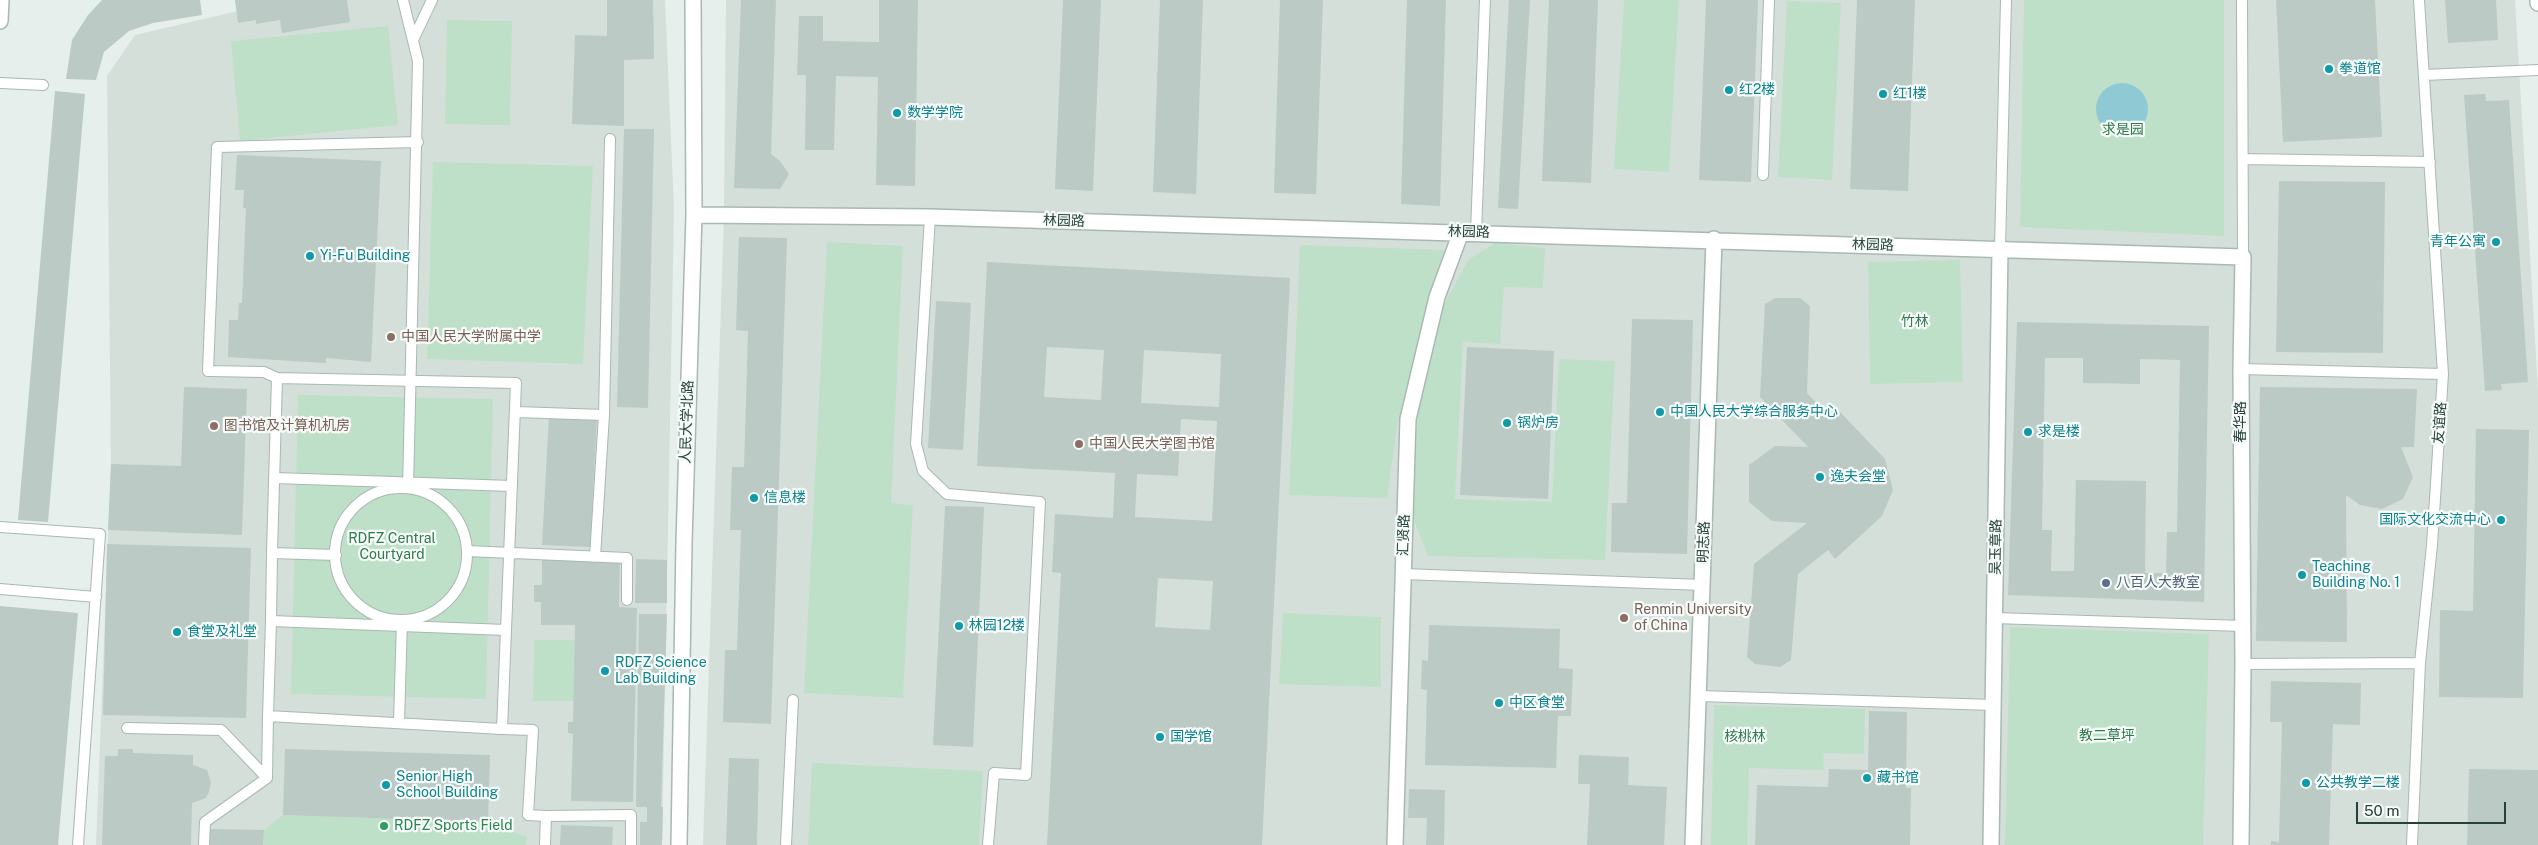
<!DOCTYPE html>
<html>
<head>
<meta charset="utf-8">
<style>
	body { margin:0 }
	#map { position:relative; width:2538px; height:845px; overflow:hidden; background:#e6efeb; font-family:"Public Sans",sans-serif }
	canvas { display:block }
	.scale { position:absolute; left:2356px; top:802px; width:150px; height:22px; box-sizing:border-box; border:2px solid #24423a; border-top:0; padding-left:6px; font-size:15px; line-height:18px; white-space:nowrap; color:#24423a; -webkit-text-stroke:4px #f7fbf9; paint-order:stroke }
</style>
</head>
<body>
<div id="map">
<canvas width="2538" height="845"></canvas>
<div class="scale">50 m</div>
</div>
<script>
const context = document.querySelector('canvas').getContext('2d');
context.lineJoin = 'round';
function fillPath(path, color) { context.fillStyle = color; context.fill(path, 'evenodd'); }
const poly = rows => new Path2D(rows.map(r => 'M' + r).join(''));
function trace(path, color, width, dash) { context.strokeStyle = color; context.lineWidth = width; context.lineCap = dash ? 'butt' : 'round'; context.setLineDash(dash || []); context.stroke(path); }
function drawText(font, color, halo, rows, align = 'center') {
  context.font = font + ' "Public Sans","Noto Sans SC",sans-serif'; context.lineWidth = 4.5; context.setLineDash([]); context.textBaseline = 'middle'; context.strokeStyle = halo; context.fillStyle = color; for (const [text, x, y, turn = 0] of rows) {
    context.save(); context.translate(x, y); context.rotate((+turn || 0) * Math.PI / 180); context.textAlign = isNaN(turn) ? turn : align; if (halo) context.strokeText(text, 0, 0); context.fillText(text, 0, 0); context.restore();
  }
}
fillPath(poly([
	[285,0,665,0,674,209,662,845,96,845,111,464,107,76,135,35],
	[726,0,2515,0,2538,391,2538,845,703,845,724,214]
]), '#d4dfda');
fillPath(poly([
	[1624,0,1679,0,1669,172,1614,169],
	[2024,0,2224,0,2224,236,2020,227],
	[1787,1,1841,3,1832,180,1778,177],
	[447,20,512,21,510,125,445,124],
	[388,26,398,125,240,141,231,41],
	[433,162,593,166,583,364,427,359],
	[827,242,903,246,891,503,913,505,903,698,804,693],
	[1496,243,1545,248,1543,288,1504,287,1500,344,1463,342,1455,499,1552,502,1559,359,1615,361,1605,560,1428,556,1413,518,1418,414,1437,318,1468,260],
	[1300,245,1444,250,1397,426,1387,498,1289,495],
	[1960,260,1963,382,1870,384,1868,262],
	[298,395,493,399,486,699,291,694],
	[1283,613,1381,617,1381,687,1279,684],
	[2010,627,2209,634,2203,845,2005,845],
	[534,640,575,640,574,701,533,701],
	[1714,705,1865,709,1864,754,1824,753,1823,770,1749,768,1747,845,1711,845],
	[812,763,983,771,979,845,808,845],
	[283,815,488,822,527,837,526,845,263,845,264,830]
]), '#bfe0c8');
fillPath(poly([
	'2096 109a26 26 0 1 1 52 0a26 26 0 1 1-52 0Z'
]), '#8ec9d4');
fillPath(poly([
	[102,0,200,0,202,15,153,23,129,31,104,52,96,80,66,79,72,40,88,15],
	[235,0,347,0,350,22,282,33,280,20,256,24,256,20,238,23],
	[607,0,653,0,654,59,624,60,624,126,572,124,575,35,607,36],
	[741,0,776,0,771,154,780,161,789,174,780,189,734,188],
	[879,0,918,0,915,186,876,185,878,77,836,76,834,150,805,150,806,75,797,75,799,16,823,16,823,41,879,42],
	[1063,0,1101,0,1093,191,1055,189],
	[1160,0,1203,0,1196,194,1153,192],
	[1280,0,1323,0,1316,194,1274,193],
	[1407,0,1446,0,1440,206,1401,204],
	[1509,0,1530,0,1518,209,1498,208],
	[1549,0,1598,0,1591,183,1542,181],
	[1706,0,1758,0,1751,182,1699,180],
	[1857,0,1915,0,1908,191,1850,189],
	[2276,0,2375,0,2382,137,2283,142],
	[2445,0,2496,0,2498,40,2448,43],
	[55,91,85,94,48,522,18,520],
	[2485,94,2486,101,2509,100,2528,382,2501,384,2502,390,2485,391,2464,95],
	[624,129,654,129,648,408,617,407],
	[237,155,381,161,371,362,326,358,326,363,228,357,229,320,238,320,239,303,242,303,246,208,243,208,244,190,235,190],
	[2279,181,2385,182,2383,353,2276,352],
	[739,237,787,238,771,724,723,722,725,650,737,650,741,530,730,530,732,467,744,467,748,331,736,330],
	[987,262,1290,278,1262,845,1047,845,1061,573,1052,572,1055,514,1113,518,1115,473,977,466],
	[1047,347,1104,350,1101,400,1044,397],
	[1144,350,1221,354,1219,407,1141,403],
	[1181,419,1217,421,1212,521,1135,517,1137,474,1178,476],
	[1158,578,1213,581,1210,630,1155,627],
	[1775,298,1800,298,1810,306,1807,393,1832,420,1840,412,1885,459,1893,490,1882,516,1835,559,1828,550,1798,574,1791,660,1780,667,1755,664,1747,657,1754,564,1807,523,1772,521,1749,502,1749,465,1775,446,1808,447,1760,397,1765,304],
	[936,301,971,303,963,450,928,448],
	[1632,319,1693,320,1687,554,1611,552,1612,503,1627,503],
	[2017,322,2209,326,2204,602,2008,595],
	[2045,358,2083,358,2083,383,2140,384,2140,359,2180,360,2177,532,2167,532,2166,573,2145,573,2146,481,2076,480,2074,571,2051,571,2052,530,2042,530],
	[1467,347,1554,351,1548,499,1460,495],
	[184,387,247,389,242,535,108,530,111,464,181,466],
	[2260,387,2417,389,2414,447,2401,447,2413,477,2403,499,2382,509,2360,505,2346,495,2347,642,2256,641],
	[549,415,597,418,590,547,542,545],
	[2476,429,2529,430,2523,698,2439,697,2440,610,2473,611],
	[945,506,984,507,973,747,933,745],
	[107,544,251,548,246,718,103,715],
	[542,553,620,555,619,607,637,608,633,802,571,801,573,734,568,733,568,722,573,722,575,625,541,625,541,602,534,602,534,585,542,585],
	[636,559,667,560,667,603,635,603],
	[0,606,78,613,58,845,0,845],
	[639,614,667,614,661,807,663,807,662,845,640,845,640,822,647,822,647,807,636,807],
	[1429,625,1560,629,1559,668,1573,669,1571,716,1558,716,1556,768,1425,765,1427,690,1421,689,1422,660,1428,661],
	[2271,681,2361,683,2360,725,2333,724,2329,845,2271,845,2271,841,2279,842,2282,722,2270,722],
	[1869,711,1907,712,1906,788,1911,788,1910,845,1755,845,1757,785,1828,787,1829,769,1868,770],
	[118,749,133,749,133,753,193,755,193,765,207,770,211,783,209,792,206,798,192,803,191,845,102,845,105,756,118,756],
	[285,749,490,755,488,822,283,815],
	[1579,755,1629,757,1628,785,1667,787,1664,845,1587,845,1590,784,1578,784],
	[729,758,759,759,757,845,726,845],
	[2469,769,2538,770,2538,845,2467,845],
	[1409,789,1445,790,1444,845,1426,845,1427,818,1408,818],
	[561,825,613,827,612,845,560,845],
	[210,829,264,830,263,845,209,845]
]), '#bbcac4');
const service = poly([
	[403,0,418,61,408,488],
	[2242,0,2243,257],
	[413,40,432,0],
	[2424,75,2538,70],
	[0,83,43,85],
	[2243,159,2430,162],
	[1763,175,1769,0],
	[930,217,916,444,923,471,947,494,1040,502,1026,775,994,773,988,845],
	[1476,232,1485,0],
	[2000,249,2006,0],
	[2241,369,2443,374],
	[277,378,264,372,208,371,217,147,418,142],
	[516,412,604,415,595,557],
	[604,415,610,139],
	[275,478,512,486],
	'335 554a66 66 0 1 1 132 0a66 66 0 1 1-132 0Z',
	[0,527,100,534,78,845],
	[467,551,627,558,627,600],
	[272,553,336,555],
	[1403,574,1703,585],
	[0,589,96,597],
	[1994,618,2243,626],
	[271,621,506,630],
	[2243,664,2420,663],
	[1699,696,1994,705],
	[399,722,402,620],
	[127,728,221,730,267,778],
	[502,729,533,730,528,815,546,816,545,845],
	[546,816,631,815,631,845],
	[204,845,205,822,267,778,268,716,271,621,272,553,277,378,516,383,502,729,268,716],
	[786,845,793,700],
	[2412,845,2420,663,2432,545,2443,374,2419,0]
]);
const minor = poly([
	[2538,0,2538,3],
	[694,215,930,217,2243,257,2241,369,2243,664,2241,845],
	[679,845,684,542,694,215,693,0],
	[1395,845,1408,419,1437,297,1461,232],
	[1693,845,1714,239],
	[1991,845,2000,249]
]);
const tertiary = poly([
	[0,21,1,0]
]);
trace(service, '#a8b8b2', 12);
trace(minor, '#a8b8b2', 18);
trace(tertiary, '#a8b8b2', 18);
trace(service, '#fff', 10);
trace(minor, '#fff', 15);
trace(tertiary, '#fff', 15);
for (const [x, y, r, color] of [
	[2329,69,5,"#0f9aa8"],
	[1729,90,5,"#0f9aa8"],
	[1883,94,5,"#0f9aa8"],
	[897,113,5,"#0f9aa8"],
	[2496,242,5,"#0f9aa8"],
	[310,256,5,"#0f9aa8"],
	[391,337,5,"#8d6e63"],
	[1660,412,5,"#0f9aa8"],
	[1507,423,5,"#0f9aa8"],
	[214,426,5,"#8d6e63"],
	[2028,432,5,"#0f9aa8"],
	[1079,444,5,"#8d6e63"],
	[1820,477,5,"#0f9aa8"],
	[754,498,5,"#0f9aa8"],
	[2501,520,5,"#0f9aa8"],
	[2302,575,5,"#0f9aa8"],
	[2106,583,5,"#5c6f8a"],
	[1624,618,5,"#8d6e63"],
	[959,626,5,"#0f9aa8"],
	[177,632,5,"#0f9aa8"],
	[605,671,5,"#0f9aa8"],
	[1499,703,5,"#0f9aa8"],
	[1160,737,5,"#0f9aa8"],
	[1867,778,5,"#0f9aa8"],
	[2306,783,5,"#0f9aa8"],
	[386,785,5,"#0f9aa8"],
	[384,826,5,"#2e9e5b"]
]) { const dot = new Path2D(); dot.arc(x, y, r, 0, 2 * Math.PI); context.fillStyle = color; context.fill(dot); trace(dot, '#f7fbf9', 2); }
drawText('14px', '#0d838f', '#f7fbf9', [
	["拳道馆",2339,69],
	["红2楼",1739,90],
	["红1楼",1893,94],
	["数学学院",907,113],
	["青年公寓",2486,242,"right"],
	["Yi-Fu Building",320,256],
	["中国人民大学综合服务中心",1670,412],
	["锅炉房",1517,423],
	["求是楼",2038,432],
	["逸夫会堂",1830,477],
	["信息楼",764,498],
	["国际文化交流中心",2491,520,"right"],
	["Teaching",2312,567],
	["Building No. 1",2312,583],
	["林园12楼",969,626],
	["食堂及礼堂",187,632],
	["RDFZ Science",615,663],
	["Lab Building",615,679],
	["中区食堂",1509,703],
	["国学馆",1170,737],
	["Senior High",396,777],
	["School Building",396,793],
	["藏书馆",1877,778],
	["公共教学二楼",2316,783]
], 'left');
drawText('14px', '#2d7a4b', '#f7fbf9', [
	["求是园",2123,130],
	["竹林",1915,322],
	["RDFZ Central",392,539],
	["Courtyard",392,555],
	["教二草坪",2107,736],
	["核桃林",1745,737]
]);
drawText('14px', '#24423a', '#f7fbf9', [
	["林园路",1064,221,2],
	["林园路",1469,232,2],
	["林园路",1873,245,2],
	["人民大学北路",687,422,-88],
	["春华路",2241,422,-90],
	["友谊路",2440,423,-86],
	["汇贤路",1404,535,-88],
	["明志路",1704,542,-88],
	["吴玉章路",1996,547,-89]
]);
drawText('14px', '#785e54', '#f7fbf9', [
	["中国人民大学附属中学",401,337],
	["图书馆及计算机机房",224,426],
	["中国人民大学图书馆",1089,444],
	["Renmin University",1634,610],
	["of China",1634,626]
], 'left');
drawText('14px', '#4e5e75', '#f7fbf9', [
	["八百人大教室",2116,583]
], 'left');
drawText('14px', '#27864d', '#f7fbf9', [
	["RDFZ Sports Field",394,826]
], 'left');
</script>
</body>
</html>
